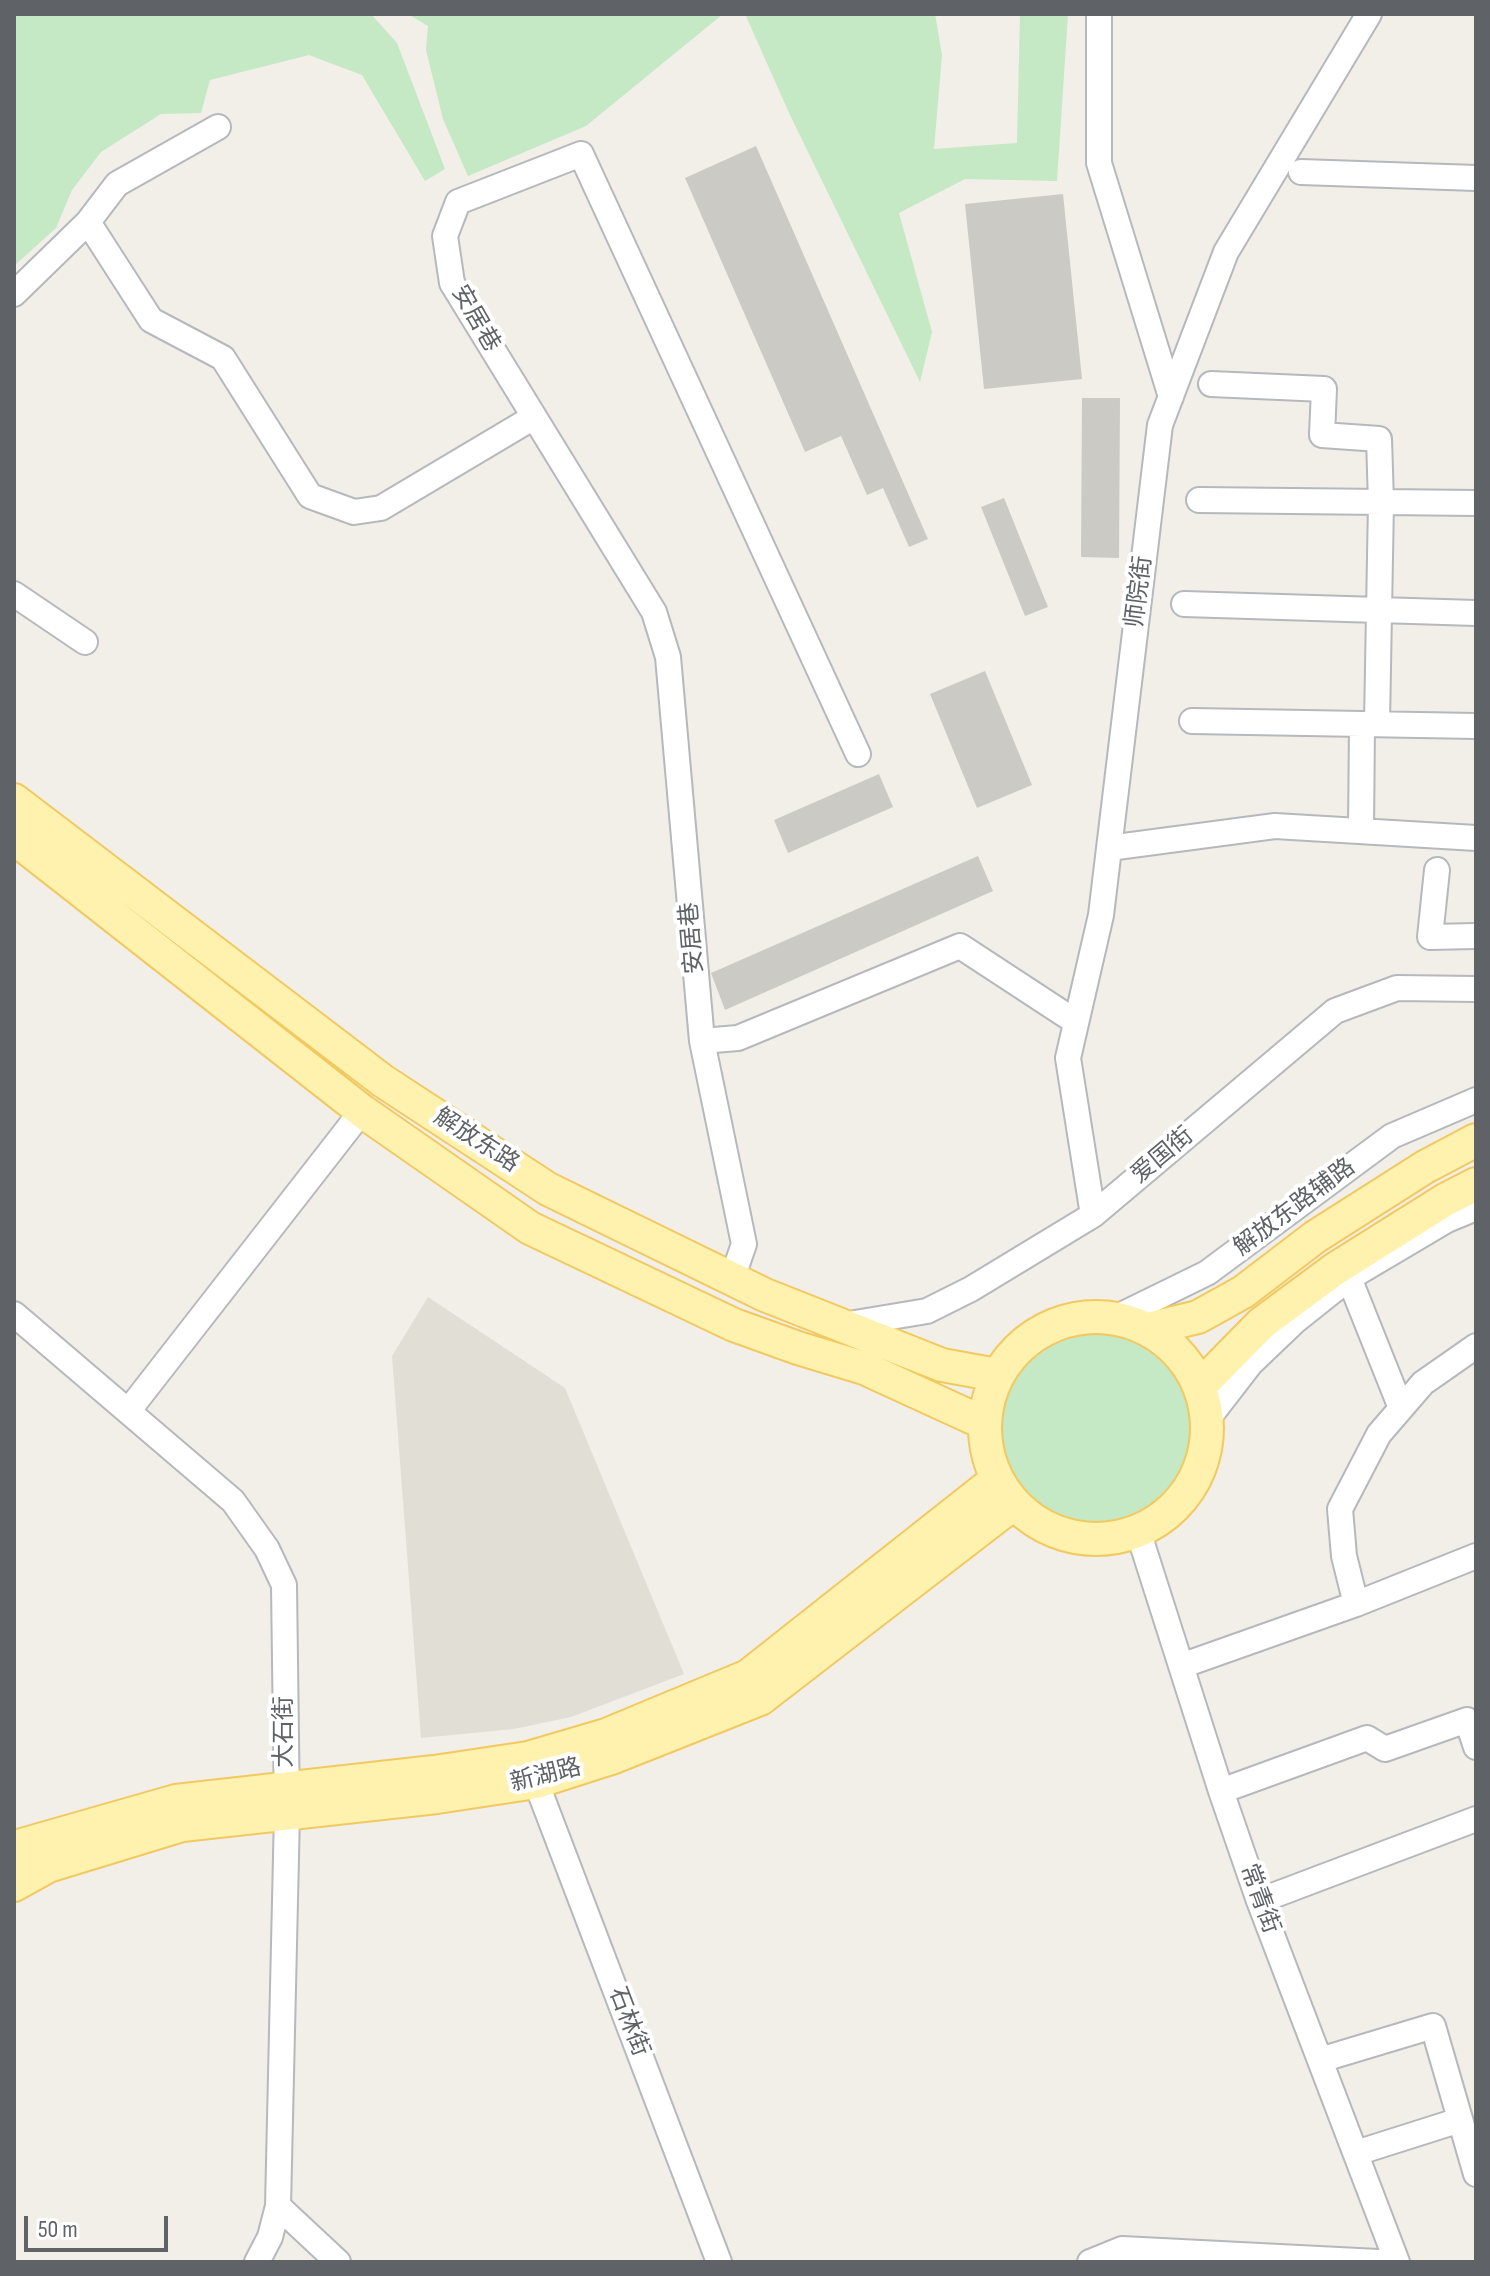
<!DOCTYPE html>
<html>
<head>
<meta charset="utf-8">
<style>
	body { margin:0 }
	#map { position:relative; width:1490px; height:2276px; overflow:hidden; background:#f1efe8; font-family:"Sofia Sans Condensed",sans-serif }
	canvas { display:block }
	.frame { position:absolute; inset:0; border:16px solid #5f6368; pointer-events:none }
	.scale { position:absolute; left:24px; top:2216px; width:144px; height:36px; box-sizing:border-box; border:4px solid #5f6368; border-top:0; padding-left:10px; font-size:24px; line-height:28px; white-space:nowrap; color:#5f6368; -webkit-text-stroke:6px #fff; paint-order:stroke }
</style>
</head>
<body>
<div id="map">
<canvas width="1490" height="2276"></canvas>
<div class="frame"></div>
<div class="scale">50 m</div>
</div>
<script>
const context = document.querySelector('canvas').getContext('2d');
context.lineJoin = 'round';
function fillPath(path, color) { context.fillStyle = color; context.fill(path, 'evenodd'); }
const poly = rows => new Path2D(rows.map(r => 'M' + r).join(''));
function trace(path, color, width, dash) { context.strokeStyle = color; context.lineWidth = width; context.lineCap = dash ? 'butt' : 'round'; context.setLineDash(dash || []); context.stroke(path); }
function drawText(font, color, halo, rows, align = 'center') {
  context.font = font + ' "Sofia Sans Condensed","Noto Sans SC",sans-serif'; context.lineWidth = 8; context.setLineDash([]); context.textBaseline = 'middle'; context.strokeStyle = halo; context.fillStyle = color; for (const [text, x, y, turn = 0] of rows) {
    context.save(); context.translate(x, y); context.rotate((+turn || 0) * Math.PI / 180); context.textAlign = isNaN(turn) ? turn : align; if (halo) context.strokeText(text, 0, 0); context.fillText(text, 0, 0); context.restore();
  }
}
fillPath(poly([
	[428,1297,565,1388,684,1674,571,1717,514,1729,421,1738,392,1356]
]), '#e1ded6');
fillPath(poly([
	[14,14,371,14,397,43,445,169,425,181,362,75,309,55,210,80,201,113,161,114,101,152,72,190,56,228,14,266],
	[408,14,723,14,586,126,468,176,443,119,426,50,428,26],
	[745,14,935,14,942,55,934,149,1017,143,1020,14,1068,14,1057,181,965,179,899,213,932,332,920,382,790,115],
	'985 1428a111 111 0 1 1 222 0a111 111 0 1 1-222 0Z'
]), '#c5e8c5');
fillPath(poly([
	[756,146,928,539,909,547,883,488,867,495,841,436,805,452,685,178],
	[1063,194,1082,379,984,389,965,204],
	[1082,398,1120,398,1119,558,1081,557],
	[1004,498,1048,607,1025,616,981,507],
	[985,671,1032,785,977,808,930,694],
	[879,774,893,807,788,853,774,820],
	[978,856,993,891,725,1010,711,973]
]), '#cccac5');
const minor = poly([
	[1099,14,1099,163,1171,397],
	[1301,172,1476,178],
	[88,222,151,320,223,358,310,496,354,512,381,508,534,417],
	[14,294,88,222,117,184,218,127],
	[1211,384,1324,389,1322,435,1379,439,1381,502,1377,723],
	[1199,500,1476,503],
	[14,594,85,642],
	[1184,604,1476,613],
	[1192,721,1476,726],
	[1361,831,1362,724],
	[1109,848,1275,826,1476,838],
	[1437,870,1430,937,1476,936],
	[702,1041,738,1038,960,946,1076,1022],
	[1093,1215,1068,1058,1101,915,1160,425,1226,252,1369,14],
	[1349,1278,1401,1408],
	[732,1279,744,1244,702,1041,668,657,654,612,452,283,445,236,458,202,581,154,858,754],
	[14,1314,233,1501,267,1549,284,1585,287,1813,278,2206,270,2237,257,2262],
	[1115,1318,1207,1273,1392,1136,1476,1100],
	[843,1325,927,1311,971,1289,1093,1215,1335,1011,1397,988,1476,989],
	[129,1410,362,1111],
	[1207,1420,1251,1363,1295,1321,1349,1278,1447,1220,1476,1208],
	[1138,1531,1221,1791,1259,1901,1397,2262],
	[1356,1604,1344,1556,1340,1509,1379,1434,1423,1383,1476,1346],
	[1181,1666,1356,1604,1476,1556],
	[536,1782,719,2262],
	[1221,1791,1367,1738,1385,1749,1467,1720,1476,1747],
	[1259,1901,1476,1819],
	[1320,2060,1433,2026,1476,2174],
	[1356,2153,1460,2120],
	[278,2206,338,2262],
	[1090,2262,1122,2249,1378,2262]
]);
const major = poly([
	[14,800,383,1081,548,1189,765,1295,942,1365,997,1375],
	[14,838,362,1111,530,1228,734,1325,798,1348,864,1368,984,1423],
	'985 1428a111 111 0 1 1 222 0a111 111 0 1 1-222 0Z',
	[1148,1329,1198,1317,1243,1292,1315,1237,1425,1167,1476,1140],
	[1200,1386,1262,1323,1335,1269,1445,1200,1476,1184],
	[14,1850,22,1845,176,1801,434,1772,528,1758,606,1735,748,1676,996,1480],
	[14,1885,48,1866,182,1825,437,1797,536,1782,614,1757,760,1699,1013,1504]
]);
trace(minor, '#b5b8bc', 28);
trace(major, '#f2c960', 36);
trace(minor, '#fff', 24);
trace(major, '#fff2af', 32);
drawText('24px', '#5f6368', '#fff', [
	["安居巷",475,319,60],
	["师院街",1140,592,-83],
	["安居巷",693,938,-95],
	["解放东路",476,1141,33],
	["爱国街",1163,1156,-40],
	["解放东路辅路",1295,1208,-37],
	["大石街",285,1732,-90],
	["新湖路",546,1776,-14],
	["常青街",1259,1899,70],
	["石林街",628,2022,69]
]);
</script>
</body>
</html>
